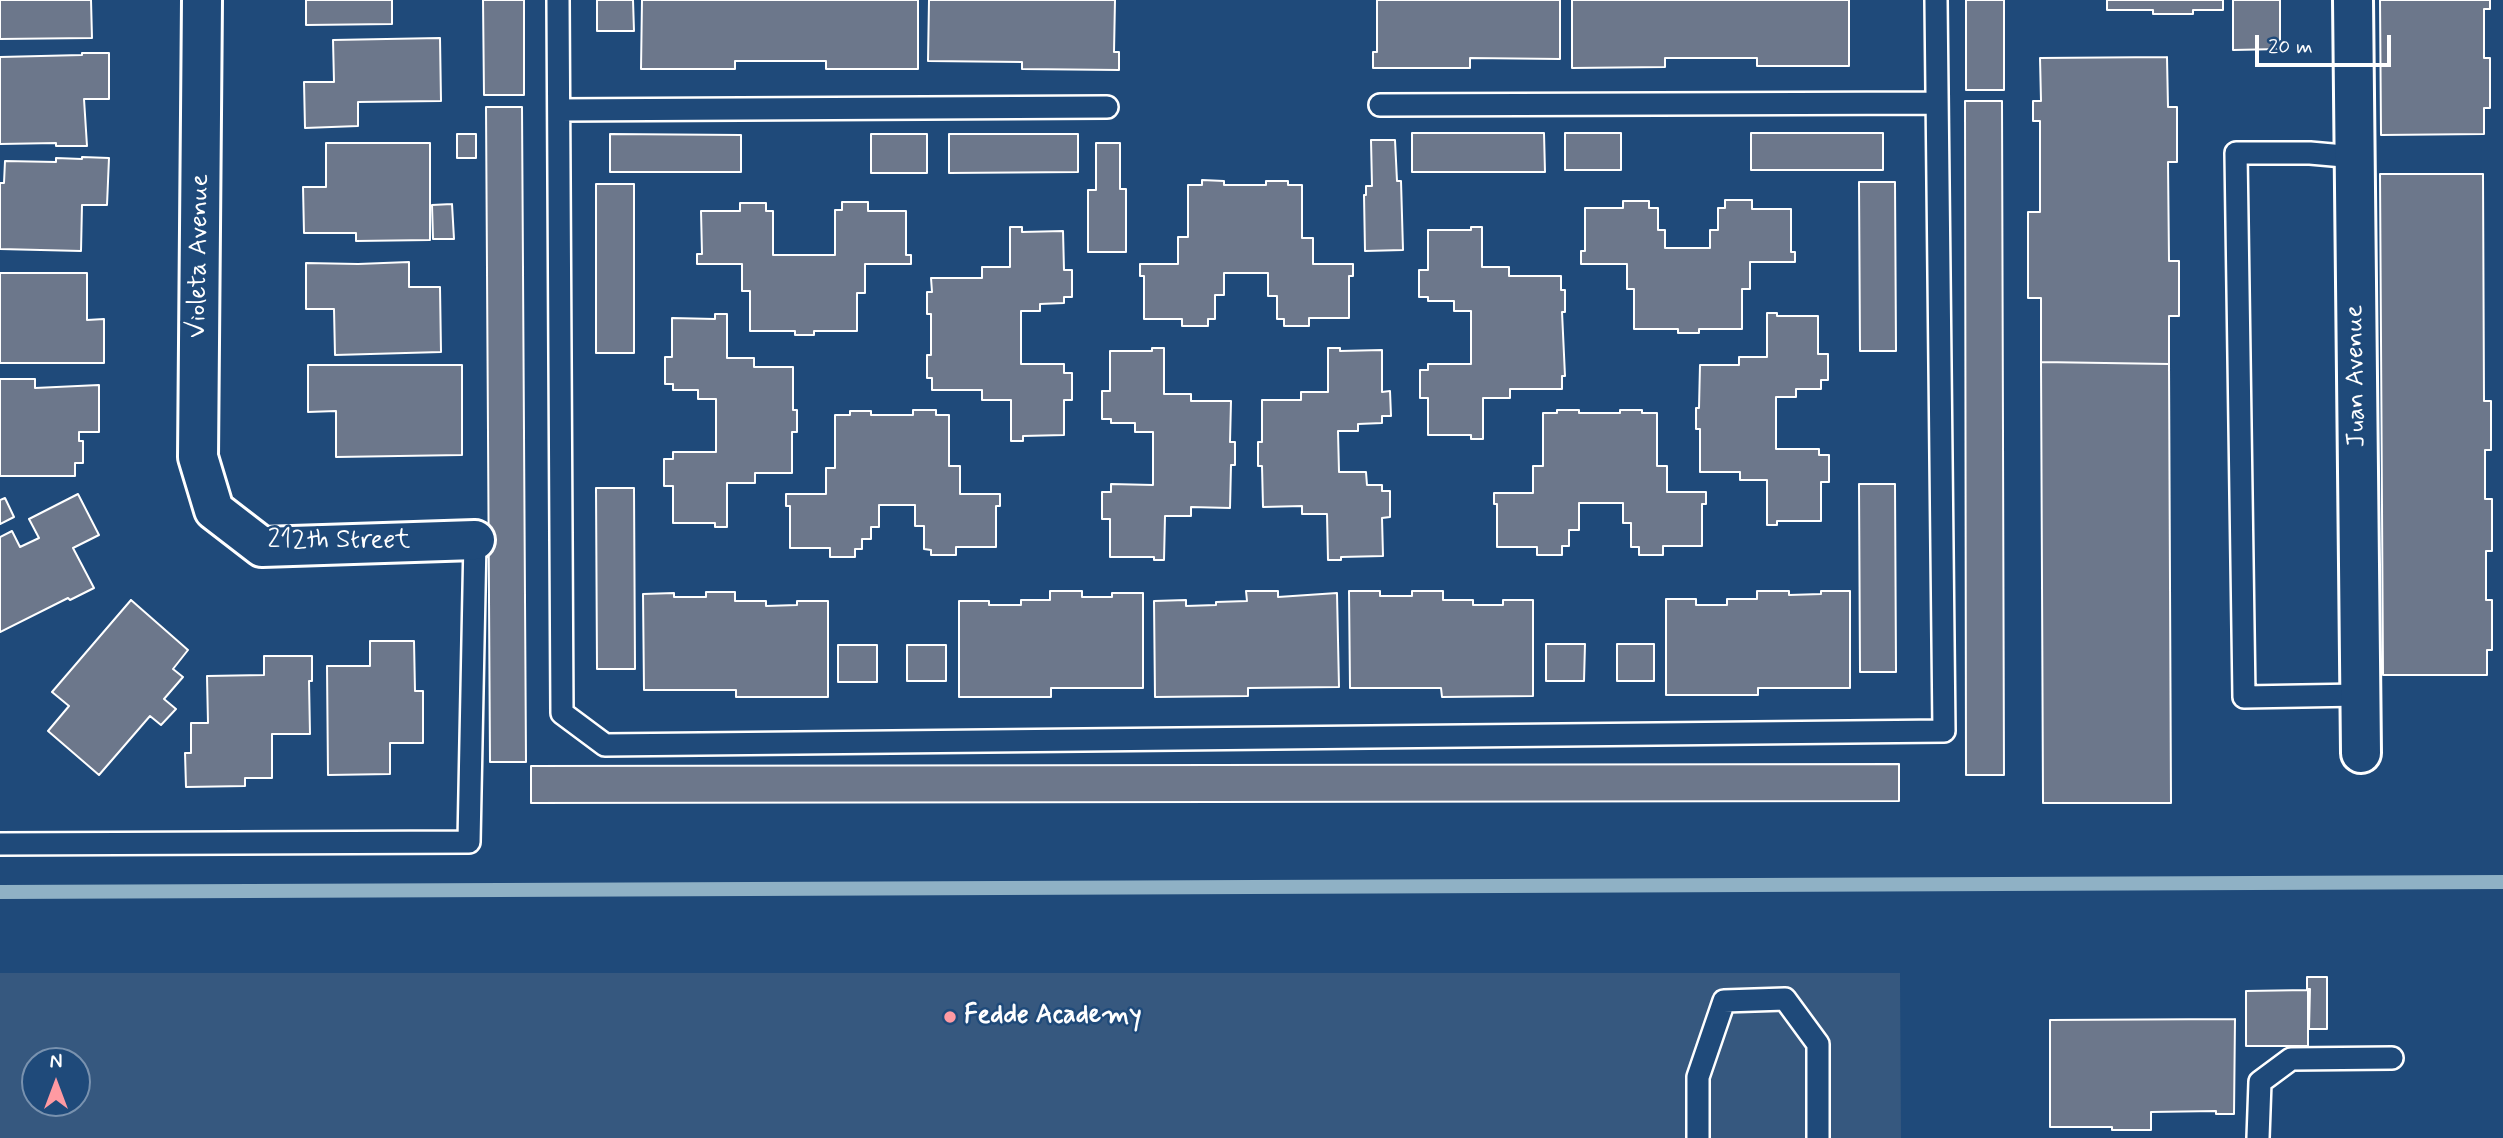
<!DOCTYPE html>
<html>
<head>
<meta charset="utf-8">
<style>
	body { margin:0 }
	#map { position:relative; width:2503px; height:1138px; overflow:hidden; background:#1f4a7a; font-family:Mynerve,sans-serif }
	canvas { display:block }
	.north { position:absolute; left:21px; top:1047px; width:70px; height:70px; box-sizing:border-box; background:#1f4a7a; border:2px solid #7992af; border-radius:50%; rotate:0deg; font-size:19px; font-weight:700; line-height:28px; text-align:center; color:#fff }
	.north::after { content:''; display:block; margin:auto; width:24px; height:32px; background:#ff9aa2; clip-path:polygon(50% 0,100% 100%,50% 72%,0 100%) }
	.scale { position:absolute; left:2255px; top:35px; width:136px; height:32px; box-sizing:border-box; border:4px solid #fff; border-top:0; padding-left:9px; font-size:21px; line-height:24px; white-space:nowrap; color:#fff; -webkit-text-stroke:5px #1f4a7a; paint-order:stroke }
</style>
</head>
<body>
<div id="map">
<canvas width="2503" height="1138"></canvas>
<div class="north">N</div>
<div class="scale">20 m</div>
</div>
<script>
const context = document.querySelector('canvas').getContext('2d');
context.lineJoin = 'round';
function fillPath(path, color) { context.fillStyle = color; context.fill(path, 'evenodd'); }
const poly = rows => new Path2D(rows.map(r => 'M' + r).join(''));
function trace(path, color, width, dash) { context.strokeStyle = color; context.lineWidth = width; context.lineCap = dash ? 'butt' : 'round'; context.setLineDash(dash || []); context.stroke(path); }
function drawText(font, color, halo, rows, align = 'center') {
  context.font = font + ' Mynerve,sans-serif'; context.lineWidth = 5; context.setLineDash([]); context.textBaseline = 'middle'; context.strokeStyle = halo; context.fillStyle = color; for (const [text, x, y, turn = 0] of rows) {
    context.save(); context.translate(x, y); context.rotate((+turn || 0) * Math.PI / 180); context.textAlign = isNaN(turn) ? turn : align; if (halo) context.strokeText(text, 0, 0); context.fillText(text, 0, 0); context.restore();
  }
}
fillPath(poly([
	[0,973,1900,973,1901,1138,0,1138],
	[35,1061,77,1061,77,1103,35,1103]
]), '#36587f');
trace(poly([
	[0,892,2503,882]
]), '#8fb1c5', 14);
const building = poly([
	[0,0,91,0,92,38,0,39,0,0],
	[306,0,392,0,392,24,306,25,306,0],
	[483,0,524,0,524,95,484,95,483,0],
	[597,0,633,0,634,31,597,31,597,0],
	[642,0,918,0,918,69,826,69,826,61,735,61,735,69,641,69,642,0],
	[929,0,1115,0,1114,52,1119,52,1119,70,1022,69,1022,62,928,61,929,0],
	[1377,0,1560,0,1560,59,1470,58,1470,68,1373,68,1373,52,1377,52,1377,0],
	[1572,0,1849,0,1849,66,1757,66,1757,58,1665,58,1665,67,1572,68,1572,0],
	[1966,0,2004,0,2004,90,1966,90,1966,0],
	[2107,0,2223,0,2223,10,2193,10,2193,14,2153,14,2153,10,2107,10,2107,0],
	[2233,0,2280,0,2280,49,2233,50,2233,0],
	[2380,0,2490,0,2490,9,2484,9,2484,58,2490,58,2490,108,2484,108,2484,134,2381,135,2380,0],
	[440,38,441,101,358,102,358,126,305,128,304,82,334,82,333,40,440,38],
	[82,53,109,53,109,99,84,99,87,146,56,146,56,143,0,144,0,57,82,55,82,53],
	[2167,57,2168,107,2177,107,2177,162,2168,162,2169,261,2179,261,2179,316,2169,316,2169,364,2041,362,2041,298,2028,298,2028,212,2040,212,2040,121,2033,121,2033,101,2041,101,2040,58,2167,57],
	[1965,101,2002,101,2004,775,1966,775,1965,101],
	[486,107,522,107,526,762,490,762,486,107],
	[1412,133,1544,133,1545,172,1412,172,1412,133],
	[1565,133,1621,133,1621,170,1565,170,1565,133],
	[1751,133,1883,133,1883,170,1751,170,1751,133],
	[457,134,476,134,476,158,457,158,457,134],
	[610,134,741,135,741,172,610,172,610,134],
	[871,134,927,134,927,173,871,173,871,134],
	[949,134,1078,134,1078,172,949,173,949,134],
	[1371,140,1395,140,1397,181,1401,181,1403,250,1365,251,1364,195,1366,195,1366,186,1372,186,1371,140],
	[326,143,430,143,430,240,356,241,356,233,304,233,303,187,326,187,326,143],
	[1096,143,1120,143,1120,189,1126,189,1126,252,1088,252,1088,190,1096,190,1096,143],
	[82,157,109,158,107,205,82,205,81,251,0,249,0,183,4,183,5,161,56,162,56,158,82,159,82,157],
	[2380,174,2483,174,2484,401,2491,401,2491,450,2485,450,2485,499,2492,499,2492,551,2486,551,2486,600,2492,600,2492,650,2487,650,2487,675,2383,675,2380,174],
	[1202,180,1224,181,1224,185,1266,185,1266,181,1288,181,1288,185,1302,185,1302,238,1313,238,1313,264,1353,264,1353,276,1349,276,1349,318,1309,318,1309,326,1284,326,1284,319,1277,319,1277,296,1268,296,1268,273,1224,273,1224,295,1215,295,1215,319,1208,319,1208,326,1182,326,1182,319,1144,319,1144,276,1140,276,1140,264,1178,264,1178,237,1188,237,1188,185,1202,185,1202,180],
	[1859,182,1895,182,1896,351,1860,351,1859,182],
	[596,184,634,184,634,353,596,353,596,184],
	[1725,200,1752,200,1752,209,1791,209,1791,252,1795,252,1795,262,1750,262,1750,289,1742,289,1742,329,1699,329,1699,333,1678,333,1678,329,1634,329,1634,289,1627,289,1627,264,1581,264,1581,251,1585,251,1585,208,1623,208,1623,201,1649,201,1649,208,1658,208,1658,230,1665,230,1665,248,1710,248,1710,230,1718,230,1718,208,1725,208,1725,200],
	[842,202,868,202,868,211,906,211,906,255,911,255,911,264,865,264,865,293,857,293,857,331,814,331,814,335,795,335,795,331,750,331,750,291,742,291,742,264,697,264,697,254,702,254,701,211,740,211,740,203,766,203,766,211,773,211,773,255,835,255,835,210,842,210,842,202],
	[452,204,454,239,433,239,432,205,452,204],
	[1010,227,1022,227,1022,232,1063,231,1064,270,1072,270,1072,297,1064,297,1064,303,1040,304,1040,311,1021,311,1021,364,1064,364,1064,373,1072,373,1072,400,1064,400,1064,435,1023,436,1023,441,1011,441,1011,400,982,400,982,390,932,390,932,378,927,378,927,355,931,355,931,314,927,314,927,292,932,292,931,278,982,278,982,267,1010,267,1010,227],
	[1471,227,1482,227,1482,267,1509,267,1509,276,1561,276,1561,290,1565,290,1565,312,1562,312,1565,376,1562,376,1562,389,1510,389,1510,398,1483,398,1483,439,1471,439,1471,435,1428,435,1428,398,1420,398,1420,370,1428,370,1428,364,1471,364,1471,311,1454,311,1454,301,1428,301,1428,297,1419,297,1419,270,1428,270,1428,230,1471,230,1471,227],
	[409,262,409,287,440,287,441,352,335,355,334,309,306,309,306,263,358,264,409,262],
	[0,273,87,273,87,320,104,319,104,363,0,363,0,273],
	[1767,313,1777,313,1777,316,1818,316,1818,354,1828,354,1828,380,1821,380,1821,389,1796,389,1796,397,1776,397,1776,449,1819,449,1819,455,1829,455,1829,482,1821,482,1821,521,1777,521,1777,525,1767,525,1767,480,1740,480,1740,472,1700,472,1700,429,1696,429,1696,408,1699,408,1700,365,1739,365,1739,357,1767,357,1767,313],
	[715,314,727,314,727,358,754,358,754,367,793,367,793,410,797,410,797,432,792,432,792,473,755,473,755,483,727,483,727,527,715,527,715,523,673,523,673,486,664,486,664,459,673,459,673,452,716,452,716,399,698,399,698,390,673,390,673,384,665,384,665,357,672,357,672,318,715,319,715,314],
	[1152,348,1164,348,1164,394,1191,394,1191,401,1231,401,1230,442,1235,442,1235,465,1231,465,1230,508,1191,507,1191,516,1165,516,1164,560,1154,560,1154,557,1110,557,1110,519,1102,519,1102,492,1111,492,1111,484,1153,485,1153,432,1135,432,1135,423,1111,423,1111,419,1102,419,1102,391,1110,391,1110,351,1152,351,1152,348],
	[1328,348,1340,348,1340,351,1382,350,1382,392,1390,391,1391,416,1382,416,1382,423,1358,424,1358,431,1338,431,1339,472,1366,472,1367,485,1382,485,1382,491,1390,491,1390,517,1382,518,1383,556,1341,557,1341,560,1328,560,1327,514,1302,514,1302,506,1263,507,1262,466,1258,466,1258,442,1262,442,1262,400,1301,400,1301,392,1328,392,1328,348],
	[2041,362,2169,364,2171,803,2043,803,2041,362],
	[308,365,462,365,462,455,336,457,336,411,308,412,308,365],
	[0,379,35,379,35,388,99,385,99,432,79,432,79,441,83,441,83,463,75,463,75,476,0,476,0,379],
	[913,410,936,410,936,415,949,415,949,466,960,466,960,494,1000,494,1000,506,996,506,996,547,956,547,956,555,931,555,931,550,924,549,924,526,915,526,915,505,879,505,879,527,871,527,871,539,862,539,862,549,855,549,855,557,830,557,830,548,790,548,790,506,786,506,786,494,826,494,826,468,835,468,835,415,850,415,850,411,871,411,871,415,913,415,913,410],
	[1557,410,1579,410,1579,413,1620,413,1620,410,1642,410,1642,413,1657,413,1657,466,1667,466,1667,492,1706,492,1706,504,1702,504,1702,546,1663,546,1663,555,1639,555,1639,547,1631,547,1631,523,1623,523,1623,503,1579,503,1579,530,1569,530,1569,546,1562,546,1562,555,1537,555,1537,547,1497,547,1497,504,1494,504,1494,493,1533,493,1533,466,1543,466,1543,413,1557,413,1557,410],
	[1859,484,1895,484,1896,672,1860,672,1859,484],
	[596,488,634,488,635,669,597,669,596,488],
	[78,494,99,535,73,548,94,588,70,600,68,598,0,632,0,537,12,531,20,547,39,538,29,519,78,494],
	[5,498,14,517,0,524,0,500,5,498],
	[1050,591,1082,591,1082,597,1112,597,1112,593,1143,593,1143,688,1051,688,1051,697,959,697,959,601,989,601,989,605,1021,605,1021,600,1050,600,1050,591],
	[1246,591,1278,591,1278,597,1337,593,1339,687,1248,688,1248,696,1155,697,1154,601,1186,600,1186,606,1216,605,1216,602,1247,601,1246,591],
	[1349,591,1380,591,1380,596,1412,596,1412,591,1443,591,1443,600,1473,600,1473,605,1503,605,1503,600,1533,600,1533,696,1442,697,1441,688,1350,688,1349,591],
	[1757,591,1789,591,1789,595,1821,594,1821,591,1850,591,1850,688,1758,688,1758,695,1666,695,1666,599,1696,599,1696,605,1727,605,1727,599,1757,599,1757,591],
	[706,592,735,592,735,601,766,601,766,606,797,605,797,601,828,601,828,697,736,697,736,690,644,690,643,594,674,593,674,597,706,597,706,592],
	[131,600,188,650,173,669,183,677,164,699,176,709,161,725,150,716,99,775,48,731,69,706,52,692,131,600],
	[370,641,414,641,415,691,423,691,423,743,390,743,390,774,328,775,327,666,370,666,370,641],
	[1546,644,1585,644,1584,681,1546,681,1546,644],
	[1617,644,1654,644,1654,681,1617,681,1617,644],
	[838,645,877,645,877,682,838,682,838,645],
	[907,645,946,645,946,681,907,681,907,645],
	[264,656,312,656,312,681,309,681,310,734,272,734,272,778,245,778,245,786,186,787,185,753,191,753,191,723,208,723,207,676,264,675,264,656],
	[1899,764,1899,801,531,803,531,766,1899,764],
	[2307,977,2327,977,2327,1029,2309,1029,2310,989,2307,989,2307,977],
	[2308,990,2308,1046,2246,1046,2246,991,2308,990],
	[2235,1019,2234,1114,2216,1114,2216,1111,2151,1112,2151,1130,2112,1130,2112,1127,2050,1127,2050,1020,2235,1019]
]);
fillPath(building, '#6c778b');
trace(building, '#fff', 2);
const service = poly([
	[558,0,562,713,605,745,1944,731,1936,0],
	[1380,105,1937,103],
	[559,110,1107,107],
	[2355,157,2310,153,2236,153,2244,697,2360,695],
	[0,844,469,842,475,540],
	[1698,1138,1698,1077,1724,1001,1785,999,1818,1044,1818,1138],
	[2258,1138,2260,1082,2291,1059,2392,1058]
]);
const minor = poly([
	[202,0,198,457,214,510,262,547,475,540],
	[2353,0,2361,753]
]);
trace(service, '#fff', 26);
trace(minor, '#fff', 44);
trace(service, '#1f4a7a', 21);
trace(minor, '#1f4a7a', 38);
for (const [x, y, r, color] of [
	[950,1017,7,"#ff9aa2"]
]) { const dot = new Path2D(); dot.arc(x, y, r, 0, 2 * Math.PI); context.fillStyle = color; context.fill(dot); trace(dot, '#1f4a7a', 2.5); }
drawText('26px', '#fff', '#1f4a7a', [
	["Violeta Avenue",200,256,-89],
	["Juan Avenue",2357,376,-91],
	["212th Street",339,542]
]);
drawText('bold 26px', '#fff', '#1f4a7a', [
	["Fedde Academy",964,1017]
], 'left');
</script>
</body>
</html>
